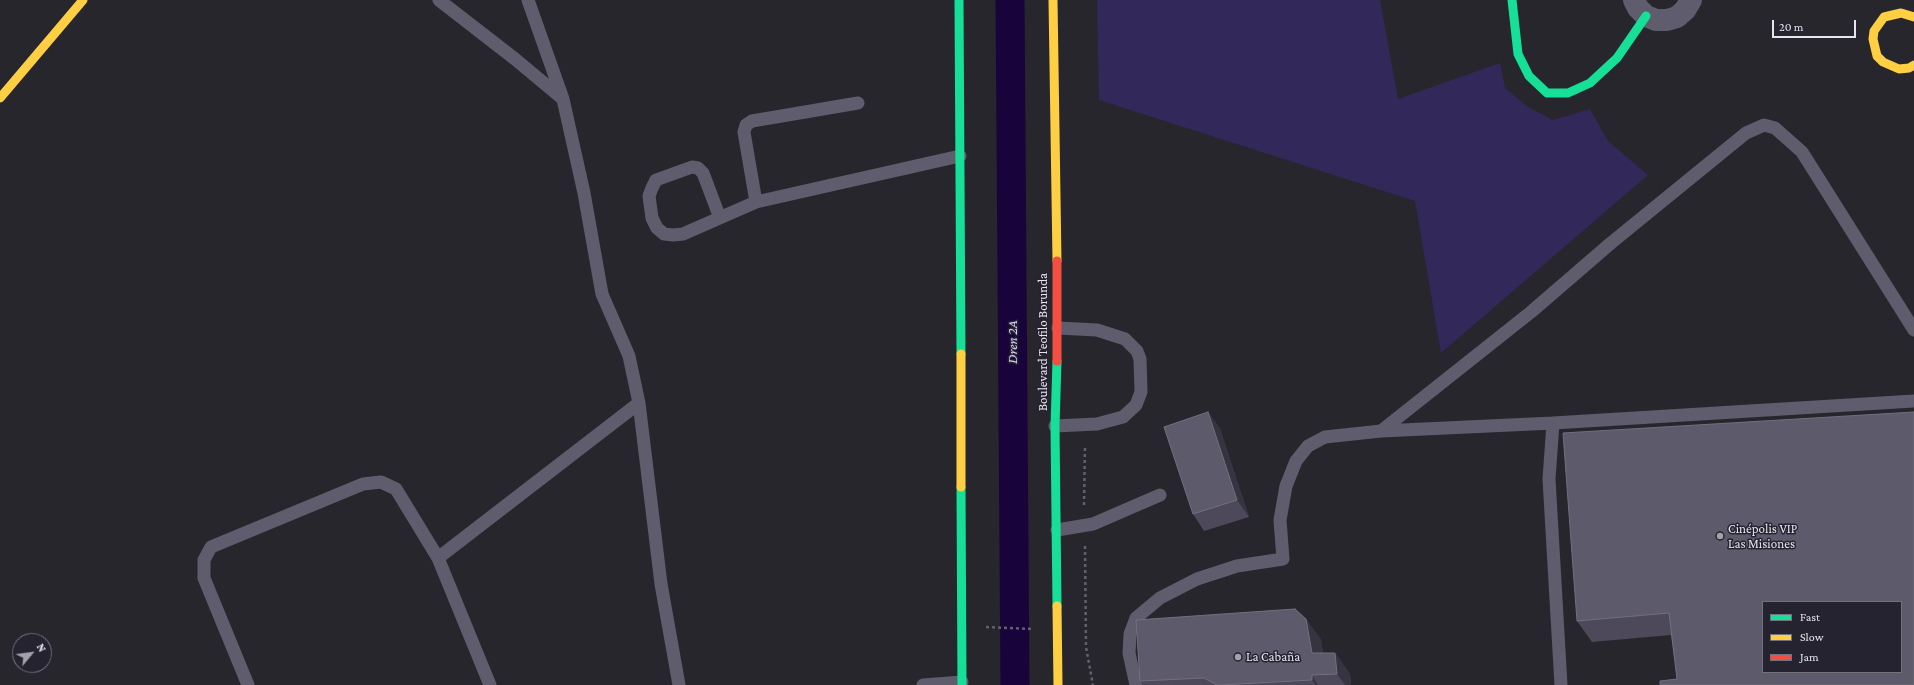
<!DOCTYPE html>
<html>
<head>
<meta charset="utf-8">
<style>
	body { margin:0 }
	#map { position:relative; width:1914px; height:685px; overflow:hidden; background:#27262d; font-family:"Crimson Pro",serif }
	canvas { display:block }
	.legend { position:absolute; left:1762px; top:601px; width:140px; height:72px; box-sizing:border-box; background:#252330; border:1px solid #72717c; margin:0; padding:5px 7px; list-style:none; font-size:12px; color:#e6e5ed }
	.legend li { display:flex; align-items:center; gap:8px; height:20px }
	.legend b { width:20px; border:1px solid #72717c }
	.north { position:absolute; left:12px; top:633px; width:40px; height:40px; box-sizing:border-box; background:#252330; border:1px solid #72717c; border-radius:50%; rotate:61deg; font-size:11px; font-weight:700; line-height:16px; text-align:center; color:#e6e5ed }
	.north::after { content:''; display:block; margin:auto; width:14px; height:18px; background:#a3a2aa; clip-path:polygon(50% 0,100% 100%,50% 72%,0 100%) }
	.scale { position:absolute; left:1772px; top:20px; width:84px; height:18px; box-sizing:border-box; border:2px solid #e6e5ed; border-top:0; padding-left:5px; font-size:12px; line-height:14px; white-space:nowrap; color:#e6e5ed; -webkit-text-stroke:3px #252330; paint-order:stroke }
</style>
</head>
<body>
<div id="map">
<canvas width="1914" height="685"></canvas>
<ul class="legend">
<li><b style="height:5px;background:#16e098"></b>Fast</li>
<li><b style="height:5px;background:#ffcf43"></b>Slow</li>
<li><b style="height:5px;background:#f24e42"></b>Jam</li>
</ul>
<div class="north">N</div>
<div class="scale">20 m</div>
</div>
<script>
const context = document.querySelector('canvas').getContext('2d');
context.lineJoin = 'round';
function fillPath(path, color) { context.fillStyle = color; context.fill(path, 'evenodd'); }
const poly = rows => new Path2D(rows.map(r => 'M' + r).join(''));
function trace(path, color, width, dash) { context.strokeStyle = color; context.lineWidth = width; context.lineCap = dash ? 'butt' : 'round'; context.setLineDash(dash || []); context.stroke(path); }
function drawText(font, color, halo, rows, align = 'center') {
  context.font = font + ' "Crimson Pro",serif'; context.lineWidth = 3; context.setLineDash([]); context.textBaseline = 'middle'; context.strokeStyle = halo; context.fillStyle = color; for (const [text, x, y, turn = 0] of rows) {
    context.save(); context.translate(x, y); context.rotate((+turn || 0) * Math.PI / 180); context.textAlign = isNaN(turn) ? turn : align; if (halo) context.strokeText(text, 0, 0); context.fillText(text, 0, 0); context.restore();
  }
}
fillPath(poly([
	[1097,0,1380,0,1398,99,1500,63,1505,88,1528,107,1553,120,1590,109,1608,141,1648,175,1441,353,1415,201,1099,100]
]), '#33285a');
trace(poly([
	[1010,0,1015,685]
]), '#18043b', 29);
trace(poly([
	[1084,505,1085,446],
	[1085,546,1086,647,1093,685],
	[986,627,1033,629]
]), '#62616b', 2.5, [3, 3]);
trace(poly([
	[439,0,515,59,563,99,584,193,602,294,629,356,639,403,661,584,679,685],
	[528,0,563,99],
	[756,202,744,132,746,125,752,121,858,103],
	[720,218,703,173,698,168,692,167,656,180,652,188,649,196,652,218,657,228,664,234,673,235,683,234,756,202,960,156],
	[1055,426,1097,424,1123,417,1136,405,1141,392,1140,359,1137,351,1125,339,1097,330,1058,328],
	[1381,431,1531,312,1611,243,1746,133,1764,125,1775,128,1802,152,1914,330],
	[1057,530,1093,524,1160,495],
	[438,558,639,403],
	[248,685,204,578,204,560,211,547,363,484,381,482,396,489,438,558,490,685],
	[923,685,962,682],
	[1136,685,1129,653,1130,634,1136,618,1160,598,1197,579,1237,566,1283,559,1280,520,1286,486,1296,461,1308,446,1325,437,1381,431,1553,423],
	[1561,685,1549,479,1553,423,1914,401]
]), '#5f5c6e', 13);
trace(poly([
	[1634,0,1638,8,1646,16,1656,20,1667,20,1677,17,1685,10,1691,0]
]), '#5f5c6e', 22);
trace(poly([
	[959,0,961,354],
	[1512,0,1518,54,1529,76,1547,93,1568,93,1590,83,1617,58,1646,16],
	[1057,361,1055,426,1057,606],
	[961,487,962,685]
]), '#16e098', 9);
trace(poly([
	[1053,0,1057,261],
	[1914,17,1901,13,1884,17,1874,31,1873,39,1877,56,1883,62,1899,69,1909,68,1914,65],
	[0,98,83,0],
	[961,354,961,487],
	[1057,606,1058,685]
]), '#ffcf43', 9);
trace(poly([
	[1057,261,1057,361]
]), '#f24e42', 9);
fillPath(poly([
	[1208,412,1220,429,1249,517,1204,531,1193,514],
	[1914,412,1677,679,1671,635,1592,642,1577,621],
	[1306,619,1321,640,1323,653,1335,653,1350,674,1351,685,1143,685,1140,681]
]), '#4d495b');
fillPath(poly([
	[1208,412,1220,429,1249,517,1237,500],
	[1306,619,1321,640,1327,674,1312,653],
	[1335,653,1350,674,1351,685,1345,685,1337,674],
	[1312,675,1318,685,1316,685,1312,680]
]), '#373442');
const building = poly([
	[1208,412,1237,500,1193,514,1164,427,1208,412],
	[1914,412,1914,685,1660,685,1660,681,1677,679,1669,613,1577,621,1563,433,1914,412],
	[1763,602,1901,602,1901,672,1763,672,1763,602],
	[1295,609,1306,619,1312,653,1335,653,1337,674,1312,675,1312,680,1220,685,1217,685,1204,678,1140,681,1136,620,1295,609]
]);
fillPath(building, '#5d5a6b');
trace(building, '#726f7f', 1);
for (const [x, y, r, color] of [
	[1720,536,4,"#a3a2aa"],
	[1238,657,4,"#a3a2aa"]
]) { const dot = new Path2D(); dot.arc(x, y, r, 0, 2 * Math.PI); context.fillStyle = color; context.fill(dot); trace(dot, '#252330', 1.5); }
drawText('13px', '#e6e5ed', '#252330', [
	["Boulevard Teofilo Borunda",1043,342,-90]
]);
drawText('13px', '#e6e5ed', '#252330', [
	["Cinépolis VIP",1728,529],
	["Las Misiones",1728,544],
	["La Cabaña",1246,657]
], 'left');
drawText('italic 14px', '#d5cffd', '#252330', [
	["Dren 2A",1013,342,-90]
]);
</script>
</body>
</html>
